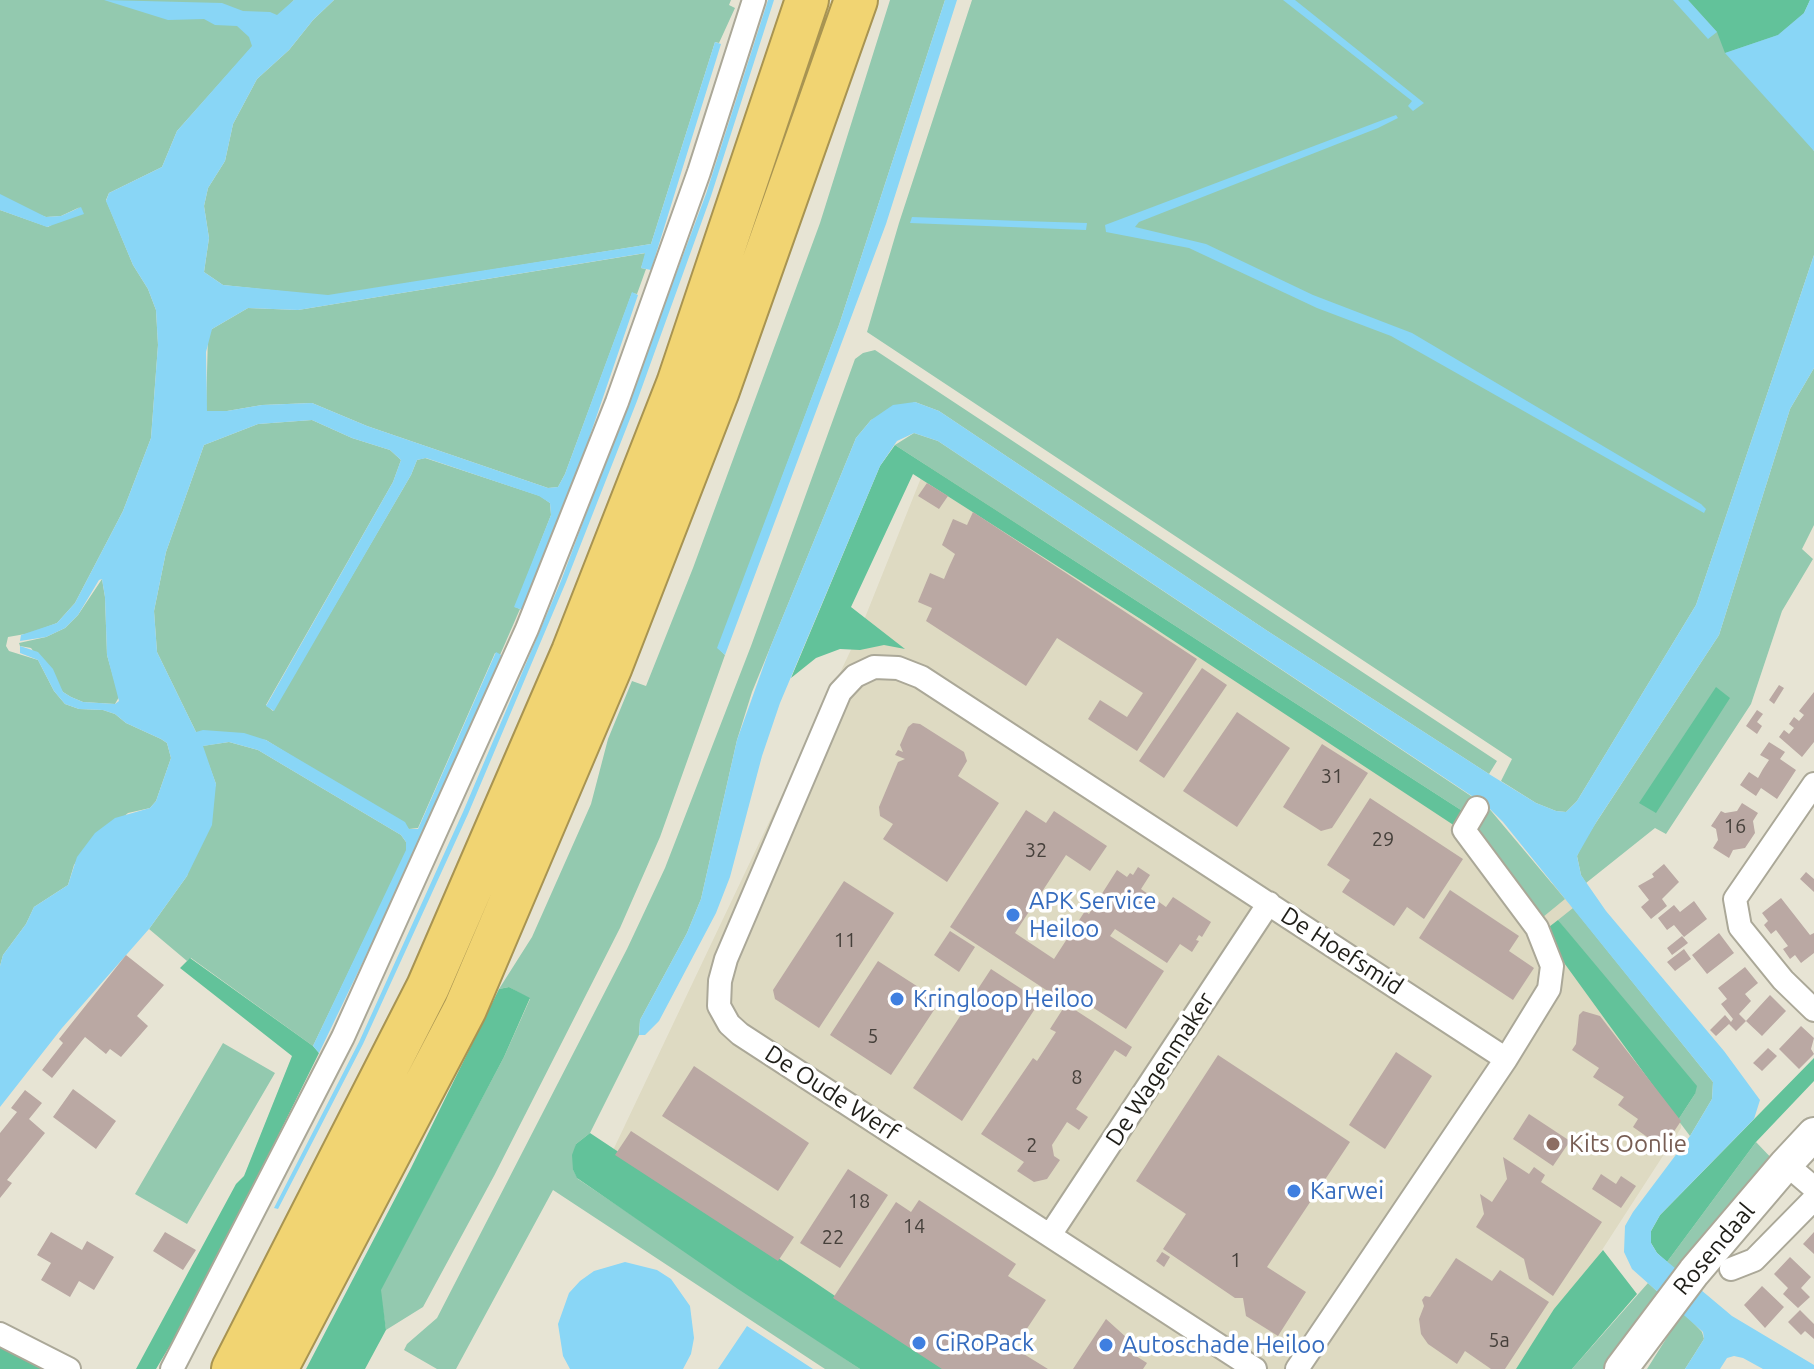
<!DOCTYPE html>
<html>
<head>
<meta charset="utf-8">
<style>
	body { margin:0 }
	canvas { display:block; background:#e7e4d4 }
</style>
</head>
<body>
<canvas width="1814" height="1369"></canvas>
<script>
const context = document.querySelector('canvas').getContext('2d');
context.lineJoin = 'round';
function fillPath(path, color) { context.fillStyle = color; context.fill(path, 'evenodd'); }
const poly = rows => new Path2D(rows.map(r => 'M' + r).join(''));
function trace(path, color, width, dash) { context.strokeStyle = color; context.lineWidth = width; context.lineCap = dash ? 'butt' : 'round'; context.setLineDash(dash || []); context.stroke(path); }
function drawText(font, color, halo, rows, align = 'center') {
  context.font = font + ' Ubuntu,sans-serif'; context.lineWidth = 7; context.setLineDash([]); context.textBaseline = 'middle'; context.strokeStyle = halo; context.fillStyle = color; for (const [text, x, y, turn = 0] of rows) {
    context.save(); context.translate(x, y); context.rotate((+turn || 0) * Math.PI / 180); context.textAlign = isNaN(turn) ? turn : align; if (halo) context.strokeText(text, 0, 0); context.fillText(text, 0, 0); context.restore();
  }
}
fillPath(poly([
	[933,448,1098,592,1564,891,1687,1064,1681,1128,1525,1369,928,1369,606,1165,858,635]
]), '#dedac2');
fillPath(poly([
	[0,0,294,0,177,131,162,167,109,193,106,200,133,265,148,289,156,310,158,345,151,438,123,511,75,603,57,623,31,633,8,637,6,646,9,651,38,660,54,691,65,704,79,709,103,710,115,714,126,723,161,739,167,743,171,758,156,801,150,808,128,813,84,849,74,865,68,885,34,907,26,924,3,955,0,966,0,210,48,227,80,207,61,216,46,217,0,201],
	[334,0,731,0,729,5,735,8,719,43,715,42,651,244,328,296,223,285,204,272,209,238,204,206,208,188,225,161,233,124,257,79,289,50,313,20],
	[890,0,945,0,839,325,718,648,725,655,660,837,620,928,494,1176,423,1307,386,1330,380,1290,504,1057,530,999,509,987,499,989,532,937,591,804,608,739,632,681,646,686,693,568,820,223],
	[972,0,1810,0,1804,13,1807,140,1814,151,1814,255,1696,605,1577,801,1566,812,1556,811,1536,803,1501,781,1512,759,867,332,899,223],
	[646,253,641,268,646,269,637,294,632,293,565,474,558,487,548,488,367,426,312,403,262,405,227,411,206,411,208,335,212,329,248,308,298,310],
	[875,350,1497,761,1489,774,1266,630,939,411,915,402,871,420,856,438,752,692,737,740,701,899,687,933,640,1020,639,1035,590,1133,576,1144,573,1170,578,1179,860,1369,825,1369,553,1190,456,1369,437,1369,404,1350,407,1344,437,1318,627,949,665,868,751,646,855,359,863,353],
	[1814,368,1814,525,1802,549,1813,559,1782,611,1751,704,1666,834,1655,828,1586,883,1581,875,1577,856,1584,841,1719,635,1790,409],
	[312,420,352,438,390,450,401,460,393,482,266,705,273,711,411,475,417,460,425,458,540,496,550,503,551,515,515,607,520,609,500,655,495,653,418,828,409,829,266,740,196,732,157,652,154,611,166,552,204,445,258,424],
	[914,433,938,441,1474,798,1464,812,895,445],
	[102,579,105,597,107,655,119,697,115,704,83,702,71,697,63,692,31,648,20,646,19,643,46,637,65,628,78,615],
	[229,742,258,750,401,835,406,842,407,850,313,1046,191,958,187,961,149,929,187,876,216,784,202,746],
	[1487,806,1565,899,1543,917,1537,918,1473,831],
	[1573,908,1713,1082,1712,1099,1690,1136,1678,1120,1695,1094,1558,920],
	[223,1043,275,1073,187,1224,135,1194],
	[1756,1142,1777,1164,1679,1273,1667,1262],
	[1648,1283,1660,1294,1607,1369,1572,1369],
	[1683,1312,1702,1332,1704,1339,1685,1369,1647,1369]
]), '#93c9af');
fillPath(poly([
	[1688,0,1810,0,1804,13,1778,35,1725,53,1717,32],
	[895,445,1464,812,1455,826,1142,620,913,474,851,607,905,649,884,645,860,650,840,649,816,658,791,678,880,466],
	[1716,687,1730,698,1656,813,1639,803],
	[1558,920,1697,1086,1695,1094,1678,1120,1562,960,1545,930],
	[190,958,313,1046,319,1053,196,1302,156,1369,136,1369,236,1184,244,1176,292,1056,180,968],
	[509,987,530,998,504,1057,381,1290,386,1330,365,1369,306,1369,411,1168,499,989],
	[1814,1058,1814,1081,1756,1142,1667,1262,1657,1253,1651,1243,1651,1231,1660,1215],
	[590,1133,807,1277,943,1369,860,1369,738,1289,577,1178,573,1170,572,1155,576,1144],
	[1603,1250,1637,1294,1572,1369,1516,1369,1554,1309],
	[0,1344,46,1369,0,1369]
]), '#62c29a');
fillPath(poly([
	[104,0,222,3,243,11,270,12,277,15,294,0,334,0,313,20,289,50,257,79,233,124,225,161,208,188,204,206,209,238,204,272,223,285,328,295,651,244,715,42,721,44,651,270,641,268,645,253,298,310,248,308,212,329,206,352,207,411,227,411,262,405,312,403,367,426,548,488,558,487,565,474,632,292,638,295,570,494,523,610,514,607,551,515,550,503,539,496,426,458,417,460,411,475,274,711,266,706,393,482,401,460,390,450,352,438,312,420,258,424,204,445,166,552,154,611,157,652,196,732,203,730,244,733,266,740,405,822,409,829,418,829,496,652,503,656,422,839,319,1053,313,1046,406,850,406,842,401,835,258,750,229,742,203,746,216,784,212,825,187,876,149,929,62,1028,0,1107,0,966,3,955,26,924,34,907,68,885,77,857,95,833,115,818,150,808,156,801,171,758,167,743,161,739,126,723,115,714,103,710,79,709,65,704,54,691,38,660,20,653,20,646,38,652,53,669,63,692,71,697,83,702,115,704,119,701,107,655,105,597,102,579,99,580,78,615,65,628,46,637,20,641,21,635,57,623,75,603,123,511,151,438,158,345,156,310,148,289,133,265,106,201,109,193,162,167,177,131,252,46,249,37,237,26,215,25,204,19,168,20],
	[768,0,774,0,711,196,637,401,566,582,468,814,363,1044,278,1209,274,1208,359,1042,463,812,561,581,706,194],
	[945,0,957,0,886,224,725,655,717,648,839,325],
	[1283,0,1295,0,1424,103,1413,111,1408,106,1412,101],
	[1673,0,1688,0,1717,32,1708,39],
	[1810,0,1814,0,1814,151,1725,53,1778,35,1804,13],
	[1396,115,1398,118,1378,128,1139,222,1135,227,1206,244,1313,295,1412,333,1701,504,1706,509,1704,513,1391,336,1317,308,1189,248,1106,232,1105,225],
	[0,194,46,217,61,216,81,207,84,214,47,227,0,210],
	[912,217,1022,221,1087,223,1086,230,910,223],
	[1814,255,1814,368,1790,409,1719,635,1597,821,1577,856,1581,875,1606,911,1724,1051,1760,1100,1754,1119,1660,1215,1651,1231,1651,1243,1657,1253,1732,1316,1814,1365,1814,1369,1763,1369,1743,1358,1734,1356,1727,1358,1720,1369,1685,1369,1704,1339,1703,1332,1632,1269,1624,1252,1625,1226,1633,1212,1690,1136,1712,1099,1713,1082,1503,822,1487,806,938,441,914,433,897,441,880,466,780,703,762,756,730,877,716,913,659,1021,645,1035,639,1035,640,1020,687,933,701,899,737,740,770,648,856,438,871,420,893,405,915,402,939,411,1266,630,1489,774,1536,803,1556,811,1566,812,1577,801,1696,605],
	[625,1262,657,1270,671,1279,690,1306,694,1338,691,1354,683,1369,570,1369,563,1356,558,1324,569,1293,580,1281,594,1271],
	[747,1326,813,1369,718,1369]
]), '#89d6f6');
fillPath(poly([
	[927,483,948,496,939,509,918,496],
	[973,512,1197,659,1137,751,1088,719,1100,700,1127,717,1143,693,1057,638,1026,686,926,621,932,608,918,602,930,573,944,579,949,567,955,554,942,545,953,519,967,525],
	[1202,668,1227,685,1164,778,1139,761],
	[1779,685,1784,688,1774,704,1769,700],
	[1814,692,1814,742,1802,757,1779,737,1784,730,1789,734,1794,728,1789,724,1794,717,1799,721,1804,715,1799,711],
	[1757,710,1763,714,1757,722,1762,726,1757,734,1746,726],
	[1237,712,1290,748,1237,827,1183,791],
	[913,723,920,724,964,752,967,761,958,776,999,803,947,882,883,839,893,824,880,816,879,807,898,762,905,759,895,755,898,750,903,752,900,745,908,727],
	[1769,742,1785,752,1780,759,1796,770,1777,799,1761,788,1756,796,1740,785,1749,772,1758,778,1763,769,1769,760,1760,755],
	[1322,744,1368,773,1332,828,1321,831,1283,807],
	[1370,798,1463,859,1424,919,1407,907,1394,926,1342,892,1350,880,1327,865],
	[1742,803,1758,813,1753,821,1755,833,1745,848,1733,850,1729,858,1713,848,1718,840,1716,829,1711,826,1721,811,1725,813,1737,811],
	[1026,810,1046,823,1054,811,1107,846,1090,871,1066,855,1015,933,1054,959,1085,911,1089,914,1117,870,1127,877,1130,873,1133,875,1138,867,1150,875,1141,889,1166,907,1173,897,1211,922,1202,937,1199,935,1196,940,1199,941,1192,952,1180,944,1167,963,1115,929,1110,936,1164,971,1126,1029,1072,994,1066,1003,950,927],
	[1664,864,1679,882,1662,899,1667,906,1651,919,1641,907,1649,900,1638,886,1654,877,1652,874],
	[1806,872,1814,879,1814,892,1800,879],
	[844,881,894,913,819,1028,775,999,773,990],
	[1450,890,1519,936,1509,951,1534,968,1513,1000,1419,938],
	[1781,898,1810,935,1814,933,1814,953,1801,963,1795,955,1790,959,1783,949,1788,946,1776,930,1771,934,1764,925,1768,921,1762,913],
	[1694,901,1707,919,1684,937,1674,925,1667,930,1658,918,1674,905,1680,912],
	[950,931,975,947,959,972,934,955],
	[1719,933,1734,953,1707,974,1692,955],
	[1682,936,1688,943,1672,955,1667,948],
	[1684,949,1691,959,1675,971,1667,962],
	[126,955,164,985,137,1016,148,1026,121,1057,110,1049,106,1054,85,1037,52,1078,42,1070,63,1043,59,1039],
	[878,961,940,1001,891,1075,830,1035],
	[1745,967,1758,983,1745,994,1751,1001,1739,1014,1746,1021,1736,1031,1729,1024,1716,1036,1710,1030,1725,1015,1731,1022,1733,1019,1721,1004,1727,999,1718,988],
	[991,969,1040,1001,962,1121,913,1088],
	[1770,995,1786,1011,1762,1036,1746,1021],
	[1066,1004,1132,1047,1126,1057,1115,1050,1076,1109,1088,1117,1079,1130,1067,1122,1052,1145,1054,1156,1060,1160,1047,1179,1034,1182,1017,1171,1024,1162,981,1134,1033,1058,1037,1061,1056,1032,1050,1029],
	[1583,1011,1600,1016,1681,1121,1663,1148,1633,1127,1638,1119,1618,1105,1624,1097,1593,1077,1599,1068,1572,1050,1576,1044,1579,1015],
	[1801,1026,1814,1038,1811,1049,1814,1054,1799,1069,1779,1049],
	[1768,1048,1777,1056,1762,1071,1753,1063],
	[1396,1052,1432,1076,1385,1149,1349,1125],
	[1218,1055,1350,1142,1267,1267,1306,1292,1278,1336,1246,1316,1243,1298,1235,1298,1163,1249,1186,1214,1136,1181],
	[694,1066,809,1143,778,1191,662,1116],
	[73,1089,116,1121,96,1149,53,1117],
	[25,1090,42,1103,29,1119,45,1133,7,1180,12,1183,0,1198,0,1133,17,1112,11,1108],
	[1529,1114,1570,1141,1553,1166,1513,1139],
	[631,1131,794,1237,778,1261,615,1155],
	[1503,1157,1529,1174,1534,1167,1545,1175,1541,1182,1602,1222,1553,1296,1529,1279,1524,1259,1476,1227,1484,1214,1480,1194,1492,1202,1507,1179],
	[848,1169,888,1195,840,1268,800,1243],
	[1601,1174,1616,1184,1621,1176,1636,1186,1621,1208,1592,1189],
	[919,1200,1016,1264,1008,1276,1046,1300,1014,1348,1048,1369,942,1369,833,1298,896,1202,911,1212],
	[51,1232,82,1250,87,1241,114,1257,94,1290,79,1281,70,1297,41,1280,51,1263,37,1255],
	[165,1232,196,1250,183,1270,153,1251],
	[1814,1232,1814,1254,1803,1244],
	[1162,1252,1170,1257,1164,1267,1156,1261],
	[1790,1257,1811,1277,1801,1288,1810,1297,1798,1308,1783,1294,1788,1288,1774,1274],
	[1456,1258,1492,1281,1500,1270,1549,1302,1505,1369,1491,1369,1465,1351,1457,1364,1428,1344,1421,1334,1419,1319,1424,1306,1422,1300,1425,1296,1430,1297],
	[1762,1286,1784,1307,1765,1328,1744,1305],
	[1800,1310,1814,1324,1814,1339,1805,1331,1801,1335,1788,1322],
	[1106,1319,1127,1338,1122,1347,1147,1363,1143,1369,1073,1369]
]), '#baa8a3');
const street = poly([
	[1814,784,1735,899,1740,927,1783,980,1814,1010],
	[1786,1164,1814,1188],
	[1050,1235,1269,903],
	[1731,1269,1754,1260,1814,1199],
	[0,1334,69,1369],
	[172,1369,343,1037,527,629,617,402,699,172,754,0],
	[1255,1369,740,1034,729,1024,719,1006,720,981,726,959,840,692,855,676,874,667,898,668,921,677,1506,1059],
	[1297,1369,1506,1059,1549,989,1552,966,1537,928,1464,830,1477,808]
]);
const secondary = poly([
	[1621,1369,1694,1272,1786,1164,1814,1134]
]);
const highway = poly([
	[233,1369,428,987,573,652,678,384,807,0],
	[276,1369,465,1009,611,666,717,393,856,0]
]);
trace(street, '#aba898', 26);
trace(secondary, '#aba898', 36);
trace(highway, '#a89452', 46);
trace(street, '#fff', 22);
trace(secondary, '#fff', 32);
trace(highway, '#f1d472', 42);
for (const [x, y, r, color] of [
	[1013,915,8,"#3f7fe0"],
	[897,999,8,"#3f7fe0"],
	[1553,1144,8,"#8d6e63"],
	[1294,1191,8,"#3f7fe0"],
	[919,1343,8,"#3f7fe0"],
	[1106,1345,8,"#3f7fe0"]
]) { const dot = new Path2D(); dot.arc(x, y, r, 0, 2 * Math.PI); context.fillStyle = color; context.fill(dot); trace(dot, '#fff', 3); }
drawText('20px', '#46403b', null, [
	["31",1332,776],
	["16",1735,826],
	["29",1383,839],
	["32",1036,850],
	["11",845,940],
	["5",873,1036],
	["8",1077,1077],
	["2",1032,1145],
	["18",859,1201],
	["14",914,1226],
	["22",833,1237],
	["1",1236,1260],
	["5a",1499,1340]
]);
drawText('24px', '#366cbe', '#fff', [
	["APK Service",1029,901],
	["Heiloo",1029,929],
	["Kringloop Heiloo",913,999],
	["Karwei",1310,1191],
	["CiRoPack",935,1343],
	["Autoschade Heiloo",1122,1345]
], 'left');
drawText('24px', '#1f1e18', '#fff', [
	["De Hoefsmid",1342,951,33],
	["De Wagenmaker",1160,1069,-57],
	["De Oude Werf",832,1093,33],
	["Rosendaal",1714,1249,-50]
]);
drawText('24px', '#785e54', '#fff', [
	["Kits Oonlie",1569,1144]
], 'left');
</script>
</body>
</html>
